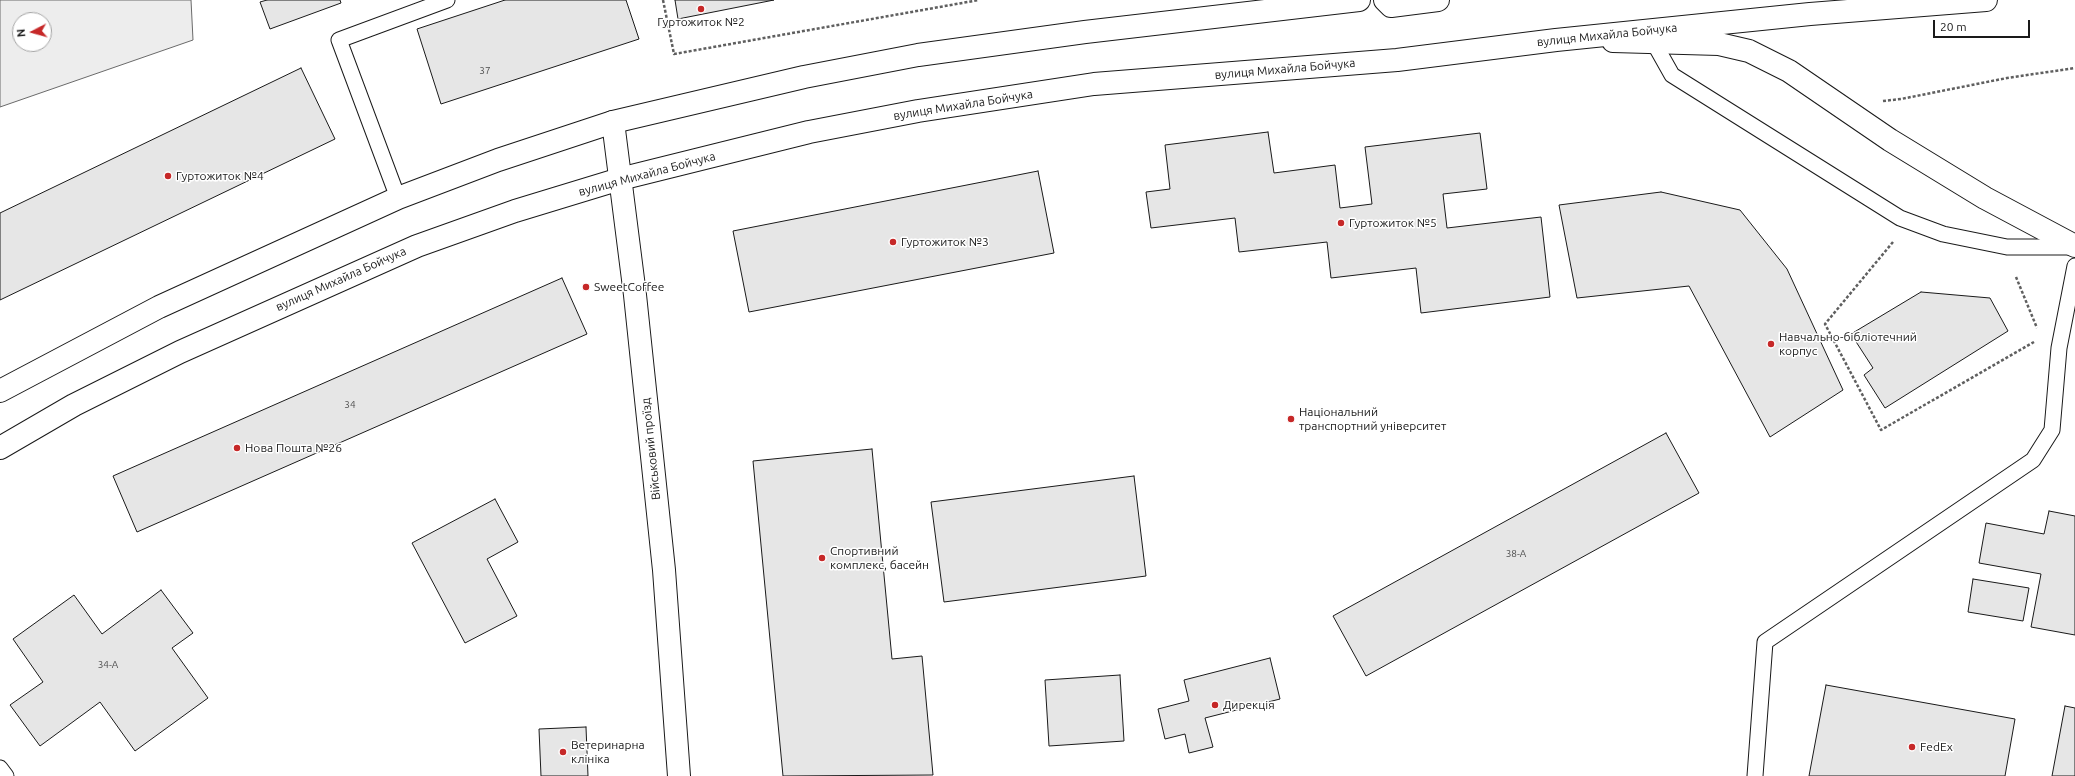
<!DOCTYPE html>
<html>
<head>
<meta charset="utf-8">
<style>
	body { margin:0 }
	#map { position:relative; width:2075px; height:776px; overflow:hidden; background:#fff; font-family:Ubuntu,sans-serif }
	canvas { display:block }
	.north { position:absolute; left:12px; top:12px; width:40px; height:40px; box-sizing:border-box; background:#fff; border:1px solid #a3a3a3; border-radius:50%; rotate:264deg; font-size:11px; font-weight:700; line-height:16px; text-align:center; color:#1a1a1a }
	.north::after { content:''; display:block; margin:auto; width:14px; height:18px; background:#c62828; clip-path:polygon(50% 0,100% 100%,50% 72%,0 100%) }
	.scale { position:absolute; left:1933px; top:20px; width:97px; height:18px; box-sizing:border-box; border:2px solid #1a1a1a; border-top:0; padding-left:5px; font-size:12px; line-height:14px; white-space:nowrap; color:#1a1a1a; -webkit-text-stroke:3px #fff; paint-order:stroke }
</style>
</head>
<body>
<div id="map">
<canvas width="2075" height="776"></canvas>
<div class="north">N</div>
<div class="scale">20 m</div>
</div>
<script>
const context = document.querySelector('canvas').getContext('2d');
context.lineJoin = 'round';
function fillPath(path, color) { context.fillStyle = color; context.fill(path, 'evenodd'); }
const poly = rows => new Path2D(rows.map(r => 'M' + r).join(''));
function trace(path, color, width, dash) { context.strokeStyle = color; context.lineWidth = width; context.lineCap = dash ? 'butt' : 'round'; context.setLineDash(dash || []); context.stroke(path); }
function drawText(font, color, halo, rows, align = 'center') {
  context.font = font + ' Ubuntu,sans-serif'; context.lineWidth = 3; context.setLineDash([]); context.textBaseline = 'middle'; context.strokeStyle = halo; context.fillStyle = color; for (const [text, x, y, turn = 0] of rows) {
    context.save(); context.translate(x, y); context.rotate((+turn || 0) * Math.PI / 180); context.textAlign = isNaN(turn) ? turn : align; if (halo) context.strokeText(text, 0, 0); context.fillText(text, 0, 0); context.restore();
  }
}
const built = poly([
	[0,0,191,0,193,40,0,107,0,0],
	[20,20,44,20,44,44,20,44,20,20]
]);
fillPath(built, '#ededed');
trace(built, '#6a6a6a', 1);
const building = poly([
	[267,0,340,0,341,3,270,29,260,2,267,0],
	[505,0,626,0,639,39,441,104,417,29,505,0],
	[675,0,774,0,678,19,675,0],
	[301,68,335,139,0,300,0,213,301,68],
	[1268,132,1274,173,1335,165,1340,208,1372,204,1365,147,1480,133,1487,189,1443,194,1447,228,1541,217,1550,297,1421,313,1416,268,1331,278,1327,242,1239,252,1235,218,1151,228,1146,192,1170,189,1165,145,1268,132],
	[1038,171,1054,253,749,312,733,231,1038,171],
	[1661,192,1740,210,1787,269,1843,390,1770,437,1689,286,1577,298,1559,205,1661,192],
	[562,278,587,334,137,532,113,476,562,278],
	[1921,292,1990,298,2008,331,1885,408,1864,375,1873,368,1851,334,1921,292],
	[1666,433,1699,493,1366,676,1333,616,1666,433],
	[872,449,892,659,922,656,933,775,783,776,753,461,872,449],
	[1134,476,1146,576,944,602,931,502,1134,476],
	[495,499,518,542,487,559,517,616,465,643,412,543,495,499],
	[2049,511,2075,516,2075,635,2031,627,2041,574,1979,563,1986,523,2044,534,2049,511],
	[1973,579,2029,588,2023,621,1968,612,1973,579],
	[161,590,193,633,172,648,208,698,135,751,100,702,40,746,10,705,43,682,13,639,74,595,102,634,161,590],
	[1270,658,1280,699,1205,718,1213,747,1189,753,1185,734,1165,739,1158,709,1189,701,1184,680,1270,658],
	[1120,675,1124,741,1049,746,1045,680,1120,675],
	[1826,685,2015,719,2005,776,1809,776,1826,685],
	[2065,706,2075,708,2075,776,2052,776,2065,706],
	[586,727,588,776,541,776,539,729,586,727]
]);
fillPath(building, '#e6e6e6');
trace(building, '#1a1a1a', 1);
const lane = poly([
	[1654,43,1672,75,1900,218,1943,234,2007,247,2074,247],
	[398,198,339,40,447,0],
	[0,768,6,776],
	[1755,776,1765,642,2033,460,2052,430,2059,348,2075,266]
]);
const street = poly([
	[613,122,635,295,664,570,679,776]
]);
const secondary = poly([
	[1613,41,1719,44,1749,51,1789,71,1890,140,1985,198,2075,246]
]);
const primary = poly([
	[1385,0,1391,6,1438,0],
	[0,391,159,307,398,198,498,160,613,122,804,77,918,55,1085,32,1359,0],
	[0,448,74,405,180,352,417,246,515,211,620,179,809,132,918,111,1094,84,1397,60,1556,40,1810,14,1986,0]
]);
trace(lane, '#1a1a1a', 17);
trace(street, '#1a1a1a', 24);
trace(secondary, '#1a1a1a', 24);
trace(primary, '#1a1a1a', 24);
trace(poly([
	[663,0,674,54,979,0],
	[1883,101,1901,99,2007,78,2075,68],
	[1893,242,1825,324,1881,430,2034,342],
	[2016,277,2037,328]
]), '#5f5f5f', 2.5, [3, 2]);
trace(lane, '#fff', 15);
trace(street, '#fff', 22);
trace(secondary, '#fff', 22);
trace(primary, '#fff', 22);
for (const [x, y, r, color] of [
	[701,9,4,"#c62828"],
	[168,176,4,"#c62828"],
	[1341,223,4,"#c62828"],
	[893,242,4,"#c62828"],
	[586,287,4,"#c62828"],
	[1771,344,4,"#c62828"],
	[1291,419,4,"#c62828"],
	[237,448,4,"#c62828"],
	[822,558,4,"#c62828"],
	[1215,705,4,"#c62828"],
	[1912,747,4,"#c62828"],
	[563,752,4,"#c62828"]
]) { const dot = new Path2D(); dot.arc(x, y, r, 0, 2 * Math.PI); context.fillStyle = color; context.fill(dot); trace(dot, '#fff', 1.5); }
drawText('10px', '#4d4d4d', null, [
	["37",485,71],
	["34",350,405],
	["38-А",1516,554],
	["34-А",108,665]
]);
drawText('12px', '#1a1a1a', '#fff', [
	["Гуртожиток №2",701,22,"center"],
	["Гуртожиток №4",176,176],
	["Гуртожиток №5",1349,223],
	["Гуртожиток №3",901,242],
	["SweetCoffee",594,287],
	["Навчально-бібліотечний",1779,337],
	["корпус",1779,351],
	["Національний",1299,412],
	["транспортний університет",1299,426],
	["Нова Пошта №26",245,448],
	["Спортивний",830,551],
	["комплекс, басейн",830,565],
	["Дирекція",1223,705],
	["Ветеринарна",571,745],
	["клініка",571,759],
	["FedEx",1920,747]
], 'left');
drawText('12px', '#1a1a1a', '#fff', [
	["вулиця Михайла Бойчука",1607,35,-6],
	["вулиця Михайла Бойчука",1285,69,-5],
	["вулиця Михайла Бойчука",963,105,-9],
	["вулиця Михайла Бойчука",647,174,-15],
	["вулиця Михайла Бойчука",341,279,-24],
	["Військовий проїзд",651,449,-96]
]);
</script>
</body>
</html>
